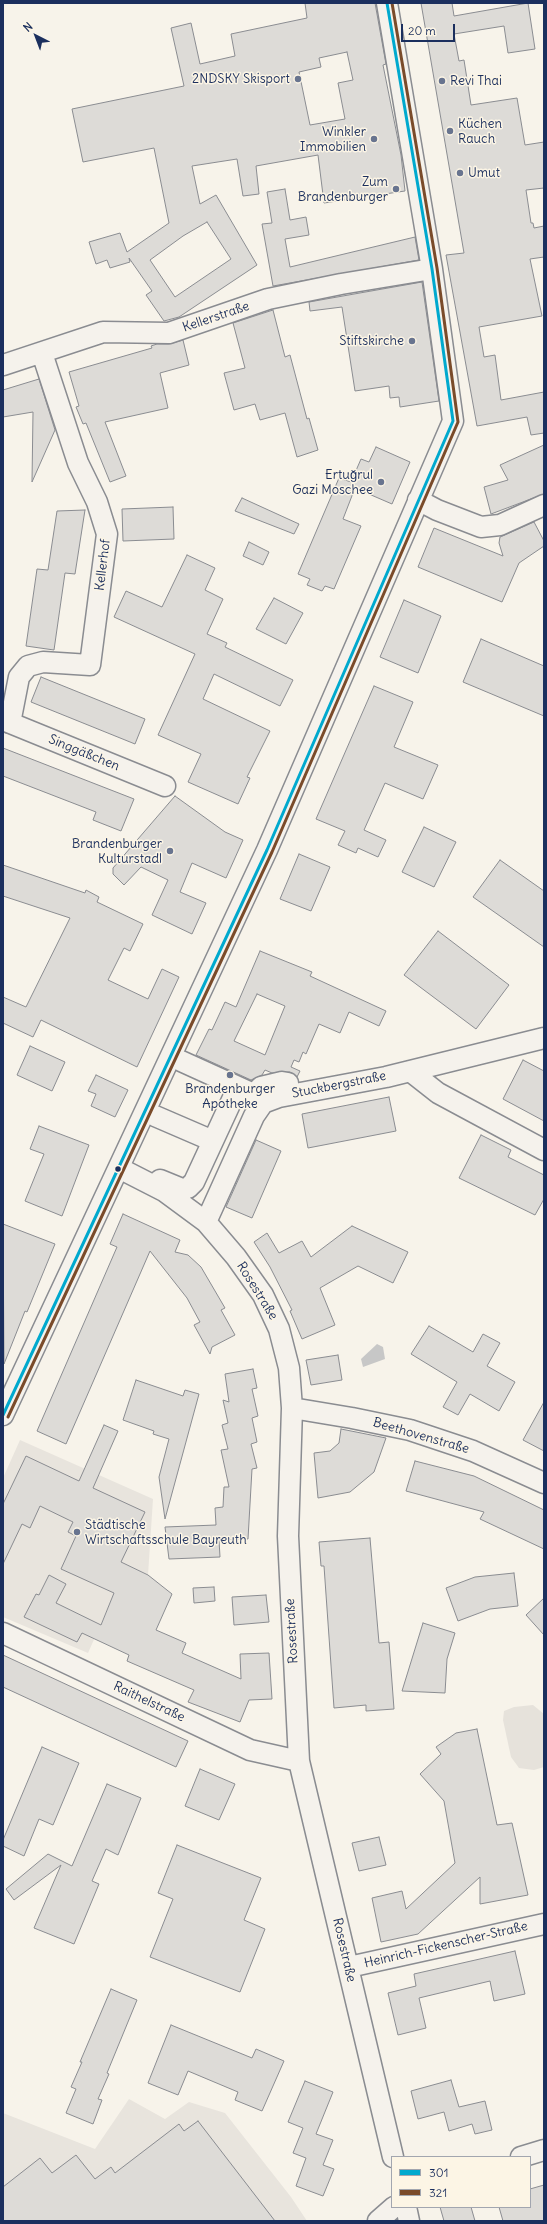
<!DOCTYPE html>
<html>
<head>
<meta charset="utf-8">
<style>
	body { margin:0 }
	#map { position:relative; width:547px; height:2224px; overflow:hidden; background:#f7f3ea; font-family:Delius,sans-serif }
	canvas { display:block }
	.frame { position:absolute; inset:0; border:4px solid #1b2f5e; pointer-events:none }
	.legend { position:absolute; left:391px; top:2156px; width:140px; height:52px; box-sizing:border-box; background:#fcf5e5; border:1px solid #a2a6af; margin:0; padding:5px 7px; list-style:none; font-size:12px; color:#1b2f5e }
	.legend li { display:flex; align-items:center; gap:8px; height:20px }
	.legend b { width:20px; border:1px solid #a2a6af }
	.north { position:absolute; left:16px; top:16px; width:40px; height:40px; -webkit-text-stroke:3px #fcf5e5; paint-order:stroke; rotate:318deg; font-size:11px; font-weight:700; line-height:16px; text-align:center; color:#1b2f5e }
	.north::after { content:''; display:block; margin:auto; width:14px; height:18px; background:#1b2f5e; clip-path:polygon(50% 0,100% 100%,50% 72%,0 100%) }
	.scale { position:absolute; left:401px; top:24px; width:54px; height:18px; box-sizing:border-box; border:2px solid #1b2f5e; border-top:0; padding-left:5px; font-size:12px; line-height:14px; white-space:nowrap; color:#1b2f5e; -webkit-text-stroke:3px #fcf5e5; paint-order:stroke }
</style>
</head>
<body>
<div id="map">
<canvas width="547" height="2224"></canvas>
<div class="frame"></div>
<ul class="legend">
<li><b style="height:5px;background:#00a9ce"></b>301</li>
<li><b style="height:5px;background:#7a4b2a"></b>321</li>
</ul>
<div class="north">N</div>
<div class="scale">20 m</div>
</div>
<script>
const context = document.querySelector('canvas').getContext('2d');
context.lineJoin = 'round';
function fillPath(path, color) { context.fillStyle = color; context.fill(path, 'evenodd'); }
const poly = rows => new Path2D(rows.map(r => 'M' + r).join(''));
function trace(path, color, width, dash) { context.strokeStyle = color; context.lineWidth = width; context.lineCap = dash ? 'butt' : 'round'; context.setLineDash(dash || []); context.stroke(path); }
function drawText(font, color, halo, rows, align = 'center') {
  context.font = font + ' Delius,sans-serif'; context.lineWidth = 3; context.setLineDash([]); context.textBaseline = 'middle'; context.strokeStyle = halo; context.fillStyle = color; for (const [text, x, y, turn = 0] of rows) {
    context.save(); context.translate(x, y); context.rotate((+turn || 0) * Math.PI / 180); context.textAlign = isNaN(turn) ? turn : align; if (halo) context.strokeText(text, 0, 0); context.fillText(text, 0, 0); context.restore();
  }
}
fillPath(poly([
	[20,1440,153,1499,148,1575,127,1565,88,1653,3,1617,3,1478],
	[129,2099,165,2119,189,2102,225,2113,291,2197,307,2221,3,2221,3,2113,95,2149]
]), '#e8e4dd');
fillPath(poly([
	[533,1705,544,1714,544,1767,534,1770,519,1768,511,1757,503,1720,504,1711,514,1707]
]), '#e6e2db');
fillPath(poly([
	[377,1344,383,1347,385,1359,363,1367,361,1359]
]), '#c7c7c7');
const building = poly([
	[305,3,375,3,386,64,383,65,401,155,405,191,324,203,318,155,256,166,259,194,243,196,237,159,192,166,200,204,216,195,257,265,179,317,164,321,146,295,152,291,129,258,130,262,110,268,107,260,96,264,89,242,120,233,127,252,169,223,154,148,83,162,72,109,184,86,171,28,191,23,200,64,235,56,231,34,307,18,305,3],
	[347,52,353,80,338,83,345,119,310,125,299,72,321,67,319,58,347,52],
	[207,222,231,259,175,297,150,260,183,236,207,222],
	[421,3,452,3,454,16,528,3,535,49,508,53,504,26,454,34,459,61,464,60,471,105,517,98,525,145,544,142,544,188,526,190,531,223,533,223,534,228,544,226,544,257,530,259,542,316,479,327,484,357,495,355,501,400,544,392,544,433,531,435,527,417,477,426,446,255,464,253,421,3],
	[285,189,290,220,306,217,309,235,285,239,290,267,415,237,419,260,273,286,262,224,272,223,267,192,285,189],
	[422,282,439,401,400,407,399,397,390,398,389,386,355,391,342,307,310,311,309,302,422,282],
	[273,310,285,357,290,355,307,419,309,418,318,450,297,457,285,413,260,420,255,404,234,410,224,373,245,368,233,323,273,310],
	[183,340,189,365,160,373,168,408,105,422,126,476,110,482,86,423,83,424,76,407,79,406,69,372,152,348,151,346,157,344,169,344,183,340],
	[39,379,55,430,32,482,33,412,3,417,3,390,39,379],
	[544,445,544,494,491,514,484,487,508,480,500,465,544,445],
	[376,447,410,462,392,504,355,488,343,519,361,526,334,589,325,586,322,591,307,585,310,579,298,574,339,478,351,482,361,459,369,462,376,447],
	[242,498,299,524,294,534,235,511,242,498],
	[173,507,174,539,123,541,122,509,173,507],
	[85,510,75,574,65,573,54,650,26,646,37,569,48,570,57,511,85,510],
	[534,522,544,541,544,546,519,563,502,602,418,567,434,528,503,556,499,543,500,537,534,522],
	[249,542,269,552,263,565,243,556,249,542],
	[187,555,215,568,205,590,223,599,207,634,227,643,225,647,293,680,280,706,214,674,203,699,270,731,247,777,250,778,238,804,188,782,201,754,158,735,195,654,114,617,126,591,162,607,187,555],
	[274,598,303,613,286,644,256,629,274,598],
	[404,600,441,616,418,673,380,657,404,600],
	[481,639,544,666,544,716,463,682,481,639],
	[41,677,145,719,135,744,31,702,41,677],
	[374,686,413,702,394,747,438,765,423,799,385,783,364,830,386,840,378,857,358,848,356,853,338,845,345,831,316,819,374,686],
	[3,748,134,799,121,831,93,820,96,812,3,776,3,748],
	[175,796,225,832,243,840,226,878,192,863,180,892,206,903,192,934,152,915,168,880,141,867,124,885,113,874,113,868,175,796],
	[424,827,456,842,434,887,402,872,424,827],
	[299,854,330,867,311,911,280,899,299,854],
	[500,860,544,891,544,947,473,897,500,860],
	[3,865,85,893,86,890,99,897,97,902,143,924,130,951,124,948,108,980,148,999,162,969,179,977,137,1067,41,1020,33,1037,3,1023,3,997,26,1007,70,918,3,896,3,865],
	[438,931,509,985,476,1029,404,975,438,931],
	[260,951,312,972,310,976,386,1011,379,1026,349,1012,340,1033,319,1024,306,1054,303,1052,299,1062,294,1060,291,1067,300,1071,297,1077,290,1072,272,1073,265,1070,262,1075,251,1080,196,1055,209,1029,212,1030,225,1002,236,1007,260,951],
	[257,994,285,1006,265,1055,234,1041,257,994],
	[30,1046,65,1062,52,1091,17,1075,30,1046],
	[523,1060,544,1071,544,1121,503,1099,523,1060],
	[96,1075,128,1090,115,1117,91,1106,96,1094,88,1091,96,1075],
	[389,1097,396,1131,308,1148,302,1114,389,1097],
	[39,1126,89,1145,62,1216,25,1201,44,1154,30,1149,39,1126],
	[481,1135,511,1150,508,1157,544,1175,544,1199,535,1215,459,1178,481,1135],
	[256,1140,281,1151,252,1218,226,1207,256,1140],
	[123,1214,180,1240,175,1252,188,1255,201,1267,225,1308,221,1310,235,1335,212,1347,210,1354,194,1325,200,1322,187,1298,150,1251,66,1444,37,1431,117,1247,110,1244,123,1214],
	[3,1224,55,1244,27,1312,25,1311,4,1364,3,1224],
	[352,1226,408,1252,393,1283,358,1266,320,1288,335,1325,302,1339,290,1311,292,1310,270,1267,254,1242,267,1233,279,1253,302,1241,311,1257,352,1226],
	[429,1326,473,1352,483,1334,500,1343,487,1366,515,1382,499,1411,470,1394,458,1415,443,1407,457,1382,411,1354,429,1326],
	[338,1355,342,1380,311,1385,306,1360,338,1355],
	[253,1369,257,1388,252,1389,258,1416,252,1418,257,1442,251,1444,257,1468,252,1469,248,1539,219,1540,220,1557,169,1559,165,1527,216,1525,215,1508,223,1507,224,1487,229,1487,221,1450,228,1449,222,1425,228,1423,223,1400,229,1402,225,1374,253,1369],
	[136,1380,183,1396,185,1390,199,1394,165,1519,159,1477,169,1439,153,1434,154,1431,123,1420,136,1380],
	[544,1402,544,1451,523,1440,544,1402],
	[104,1425,118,1431,93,1488,145,1512,121,1562,148,1575,172,1594,156,1630,186,1643,182,1653,241,1679,240,1654,269,1653,272,1699,249,1700,240,1722,188,1702,194,1690,127,1661,129,1655,82,1633,77,1642,24,1617,36,1594,39,1595,49,1575,66,1584,56,1603,101,1625,114,1593,61,1569,76,1536,68,1532,73,1522,40,1506,30,1528,22,1524,3,1564,3,1504,26,1456,79,1481,104,1425],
	[341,1429,386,1438,374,1472,350,1492,318,1498,314,1453,330,1451,339,1443,341,1429],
	[415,1461,474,1476,544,1510,544,1549,480,1519,484,1512,406,1491,415,1461],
	[370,1538,379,1643,389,1642,394,1709,366,1711,366,1705,334,1708,324,1566,321,1566,319,1542,370,1538],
	[514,1573,518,1606,490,1609,458,1621,446,1588,475,1577,514,1573],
	[214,1587,215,1601,194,1603,193,1588,214,1587],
	[266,1595,269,1622,234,1625,232,1597,266,1595],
	[544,1598,544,1635,526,1615,544,1598],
	[423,1623,455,1633,447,1659,445,1693,402,1691,423,1623],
	[3,1655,188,1741,176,1767,3,1687,3,1655],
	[477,1729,497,1825,512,1823,528,1895,480,1904,480,1877,418,1934,381,1942,372,1898,402,1891,406,1909,455,1863,444,1801,420,1774,441,1754,436,1747,456,1733,477,1729],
	[42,1747,79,1763,53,1825,39,1819,24,1856,3,1846,3,1840,42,1747],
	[200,1769,235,1784,219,1820,185,1806,200,1769],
	[107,1784,141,1798,118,1855,106,1849,92,1881,99,1884,74,1944,34,1928,61,1865,14,1900,6,1889,48,1854,72,1866,107,1784],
	[379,1837,386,1865,359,1871,352,1843,379,1837],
	[177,1845,261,1878,244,1920,265,1929,240,1992,150,1957,173,1899,158,1893,177,1845],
	[515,1951,525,1994,494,2001,490,1981,419,1998,426,2028,398,2035,388,1993,416,1986,414,1974,515,1951],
	[111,1989,137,2000,107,2073,109,2074,98,2099,102,2100,93,2124,66,2113,76,2089,71,2087,82,2062,80,2062,111,1989],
	[171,2025,252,2058,256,2049,284,2061,262,2111,235,2100,238,2092,188,2071,178,2095,148,2083,171,2025],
	[451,2080,459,2107,485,2101,492,2130,475,2134,472,2124,449,2131,444,2112,418,2119,411,2091,451,2080],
	[305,2081,333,2092,316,2134,333,2140,323,2165,334,2169,323,2196,296,2186,306,2158,293,2153,303,2128,288,2122,305,2081],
	[198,2121,275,2221,3,2221,3,2187,40,2158,52,2173,76,2155,95,2179,111,2167,115,2173,179,2124,184,2131,198,2121],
	[544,2185,544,2221,503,2221,499,2207,530,2207,530,2189,544,2185],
	[440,2207,471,2207,475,2221,444,2221,440,2207]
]);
fillPath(building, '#dddbd7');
trace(building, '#8a8c91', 1);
const minor = poly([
	[3,365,103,332,169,333,268,299,341,284,432,269],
	[418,500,437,510,481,527,500,525,544,505],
	[3,720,165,786],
	[10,723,19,677,28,666,43,662,90,665,107,534,97,502,78,463,42,353],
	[181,1061,258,1096],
	[410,1071,438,1093,544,1150],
	[254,1094,261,1087,282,1082,288,1083],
	[155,1116,213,1141],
	[119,1168,164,1191,206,1222,236,1257,263,1295,279,1329,289,1368,292,1408,288,1536,299,1761,393,2157],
	[160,1180,182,1189,188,1188,194,1182,238,1087],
	[206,1222,254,1116,263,1103,279,1097,386,1077,544,1038],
	[292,1408,352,1418,410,1430,473,1451,544,1483],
	[3,1415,267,850,453,421,432,269,387,3],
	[3,1633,250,1750,299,1761],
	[349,1967,544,1924],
	[521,2157,544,2150],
	[406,2207,409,2221],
	[378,2221,394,2207]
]);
trace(minor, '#8a8c91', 23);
trace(minor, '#f5f2ec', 20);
trace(poly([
	[387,3,432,269,453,421],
	[3,1415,267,850,453,421]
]), '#00a9ce', 3);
trace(poly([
	[8,1417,272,852,458,422,437,268,392,3]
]), '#7a4b2a', 3);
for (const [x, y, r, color] of [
	[298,79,4,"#68748f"],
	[442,81,4,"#68748f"],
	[450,131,4,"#68748f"],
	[374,139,4,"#68748f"],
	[460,173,4,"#68748f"],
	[396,189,4,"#68748f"],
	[412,341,4,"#68748f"],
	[381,482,4,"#68748f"],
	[170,851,4,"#68748f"],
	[230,1075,4,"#68748f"],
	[118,1169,3.5,"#1b2f5e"],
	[77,1532,4,"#68748f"]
]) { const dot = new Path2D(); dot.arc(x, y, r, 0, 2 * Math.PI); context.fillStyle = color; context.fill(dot); trace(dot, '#fcf5e5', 1.5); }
drawText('13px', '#1b2f5e', '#fcf5e5', [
	["2NDSKY Skisport",290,79],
	["Revi Thai",450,81,"left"],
	["Küchen",458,124,"left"],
	["Rauch",458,139,"left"],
	["Winkler",366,132],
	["Immobilien",366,147],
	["Umut",468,173,"left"],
	["Zum",388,182],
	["Brandenburger",388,197],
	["Stiftskirche",404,341],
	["Ertuğrul",373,475],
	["Gazi Moschee",373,490],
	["Brandenburger",162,844],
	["Kulturstadl",162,859],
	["Brandenburger",230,1089,"center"],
	["Apotheke",230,1104,"center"],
	["Städtische",85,1525,"left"],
	["Wirtschaftsschule Bayreuth",85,1540,"left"]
], 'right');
drawText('13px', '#1b2f5e', '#fcf5e5', [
	["Kellerstraße",216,317,-19],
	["Kellerhof",103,565,-83],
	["Singgäßchen",84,753,22],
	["Stuckbergstraße",339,1085,-11],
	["Rosestraße",257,1291,58],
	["Beethovenstraße",421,1436,16],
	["Rosestraße",292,1631,-93],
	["Raithelstraße",149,1702,25],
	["Heinrich-Fickenscher-Straße",446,1945,-13],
	["Rosestraße",344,1950,77]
]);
</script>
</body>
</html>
